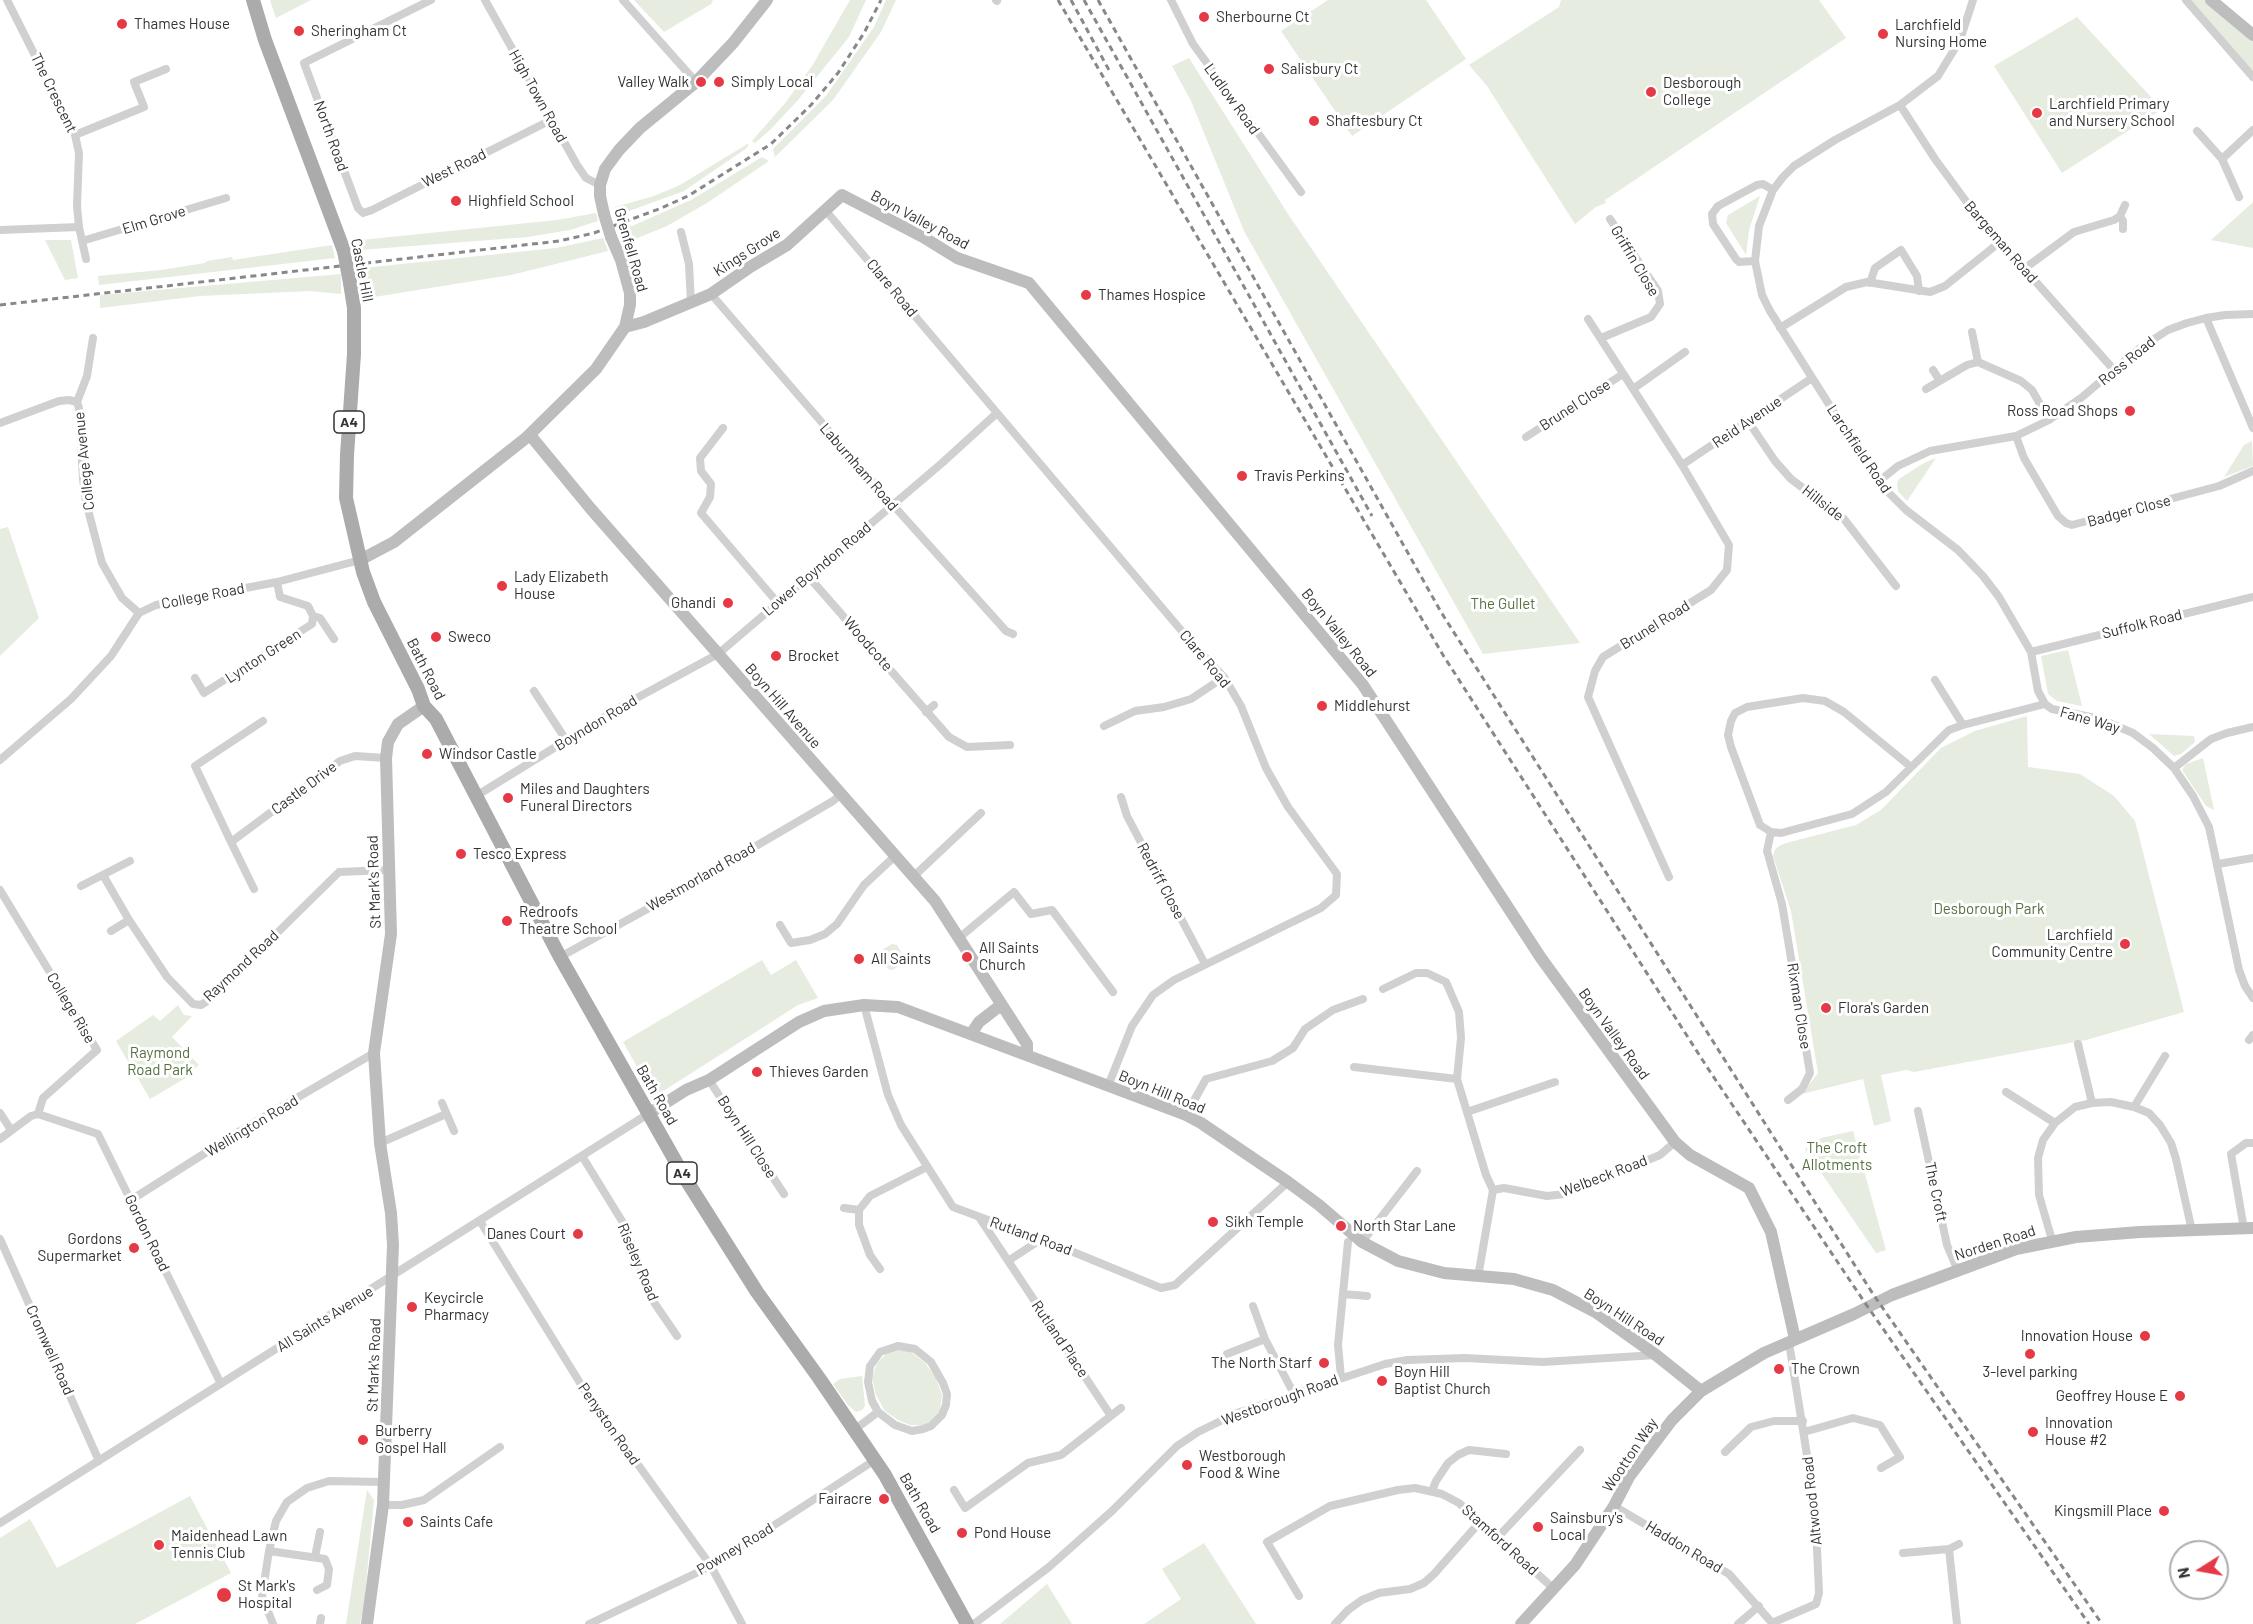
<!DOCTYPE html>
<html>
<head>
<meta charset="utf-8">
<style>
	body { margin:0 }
	#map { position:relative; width:2253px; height:1624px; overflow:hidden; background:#fff; font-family:Barlow,sans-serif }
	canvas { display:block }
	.north { position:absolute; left:2169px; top:1540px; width:60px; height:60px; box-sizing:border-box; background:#fff; border:2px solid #adadad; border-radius:50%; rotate:259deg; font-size:16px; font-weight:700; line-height:24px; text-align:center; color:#333 }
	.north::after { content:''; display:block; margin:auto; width:21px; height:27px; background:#e63946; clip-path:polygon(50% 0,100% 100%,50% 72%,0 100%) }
</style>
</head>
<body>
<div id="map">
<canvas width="2253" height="1624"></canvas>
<div class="north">N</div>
</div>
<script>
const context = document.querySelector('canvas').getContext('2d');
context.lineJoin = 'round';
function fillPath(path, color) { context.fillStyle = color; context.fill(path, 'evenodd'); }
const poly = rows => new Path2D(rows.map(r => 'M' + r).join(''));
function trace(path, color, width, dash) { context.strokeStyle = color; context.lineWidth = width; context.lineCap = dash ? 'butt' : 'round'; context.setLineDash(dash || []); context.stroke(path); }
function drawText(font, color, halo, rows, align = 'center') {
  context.font = font + ' Barlow,sans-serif'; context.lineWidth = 6; context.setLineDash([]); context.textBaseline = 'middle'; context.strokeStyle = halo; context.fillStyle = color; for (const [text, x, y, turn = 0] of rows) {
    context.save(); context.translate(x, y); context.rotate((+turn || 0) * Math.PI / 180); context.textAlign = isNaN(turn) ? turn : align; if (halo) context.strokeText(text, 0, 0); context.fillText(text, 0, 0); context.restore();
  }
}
fillPath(poly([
	[270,0,311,0,276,18],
	[634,0,713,0,711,4,664,32],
	[850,0,866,0,849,37,798,100,771,129,755,143,752,141,786,102,812,66],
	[886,0,896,0,881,32,833,100,775,157,773,149,826,96,874,27],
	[1328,0,1426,0,1466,59,1352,136,1281,31],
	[1561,0,1819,0,1846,38,1605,200,1606,203,1596,207,1575,224,1487,86,1469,65,1559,7],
	[2191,0,2205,0,2253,40,2253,73],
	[2077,17,2162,109,2062,173,1994,66],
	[1189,58,1288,214,1580,643,1483,654,1244,231,1191,101,1172,66],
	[749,143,747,148,684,191,618,215,615,207,654,196,680,185],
	[762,157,769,161,707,203,667,226,625,243,623,230,691,200],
	[1760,196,1749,230,1746,255,1726,223,1728,215],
	[2253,202,2253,248,2211,240,2241,213],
	[596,213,598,221,570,230,528,237,360,250,361,240,557,220],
	[603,238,608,251,511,275,374,297,364,278,363,268,556,248],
	[45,240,71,240,78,278,65,280],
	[332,245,335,258,99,285,98,276,161,270,205,263,207,261,232,257,233,260],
	[341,274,341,294,310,291,200,296,100,308,100,295],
	[2252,441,2253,466,2224,477,2244,445],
	[1936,458,1907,501,1898,491,1897,483,1899,479,1924,463],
	[8,527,39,618,0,656,0,529],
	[2068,650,2082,706,2057,701,2048,694,2041,656],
	[2027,716,2028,767,2080,774,2114,796,2135,821,2184,1012,2086,1040,1914,1072,1906,1070,1881,1075,1891,1121,1874,1126,1863,1079,1802,1094,1818,1073,1791,911,1773,856,1775,850,1779,846,1786,843,1856,825,1881,810,1941,748,1975,731],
	[2149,734,2194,736,2195,742,2181,754,2174,756],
	[2203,758,2214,810,2206,806,2182,770,2186,764],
	[892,944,897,945,903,956,903,963,893,970,888,969,881,958,882,950],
	[762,960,771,975,796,960,818,998,798,1005,654,1097,623,1042],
	[178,1005,184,1015,192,1016,172,1037,199,1065,184,1079,150,1099,116,1041,153,1015,160,1021],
	[1853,1131,1886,1250,1876,1253,1805,1149,1821,1138],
	[898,1350,911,1352,925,1363,936,1378,942,1395,940,1411,934,1420,923,1425,910,1425,898,1420,885,1411,876,1395,872,1378,877,1363,886,1354],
	[862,1376,865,1406,862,1410,856,1412,848,1405,833,1384,840,1379],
	[367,1490,374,1500,364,1606,360,1624,346,1624],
	[190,1496,231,1573,135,1624,0,1624,0,1538,30,1519,57,1568],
	[1204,1543,1256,1624,1144,1624,1181,1599,1162,1569],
	[1047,1584,1072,1624,1000,1624]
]), '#e6ecdf');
trace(poly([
	[7,0,75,135,79,153,77,206,79,227],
	[431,0,304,63,358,208,363,213,372,210,551,120],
	[485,0,577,165,586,178,600,185],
	[623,0,696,82],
	[996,0,997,1],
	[1171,0,1193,44,1301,192],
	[1973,0,1960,40,1938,76,1900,105,1835,140,1794,166,1783,177,1773,190,1759,226,1755,261,1762,295,1770,311,1878,482,1906,510,1958,550,1983,576,1999,597,2031,652,2038,691,2045,704],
	[2186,0,2253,77],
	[1900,105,1935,159,1974,212,2114,370],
	[2197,131,2222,159,2239,197],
	[75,135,144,107,134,82,166,69],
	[2222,159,2253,130],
	[826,211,1197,649,1224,677,1241,706,1266,768,1288,807,1337,874,1336,895,1321,908,1174,980,1153,995,1132,1026,1108,1086],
	[2120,216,2123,221,2123,229],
	[0,230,79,227,86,259],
	[681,232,689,264,691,303],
	[82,241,226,198],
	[1755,261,1739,262,1736,259,1713,224,1712,214,1718,206,1757,185,1763,184,1773,190],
	[2024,269,2074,232,2114,220,2120,216,2125,205],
	[1870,283,1875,268,1901,250,1917,276,1919,291],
	[711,294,893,505,1006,631,1013,634],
	[2206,318,2253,428],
	[1588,319,1682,465,1729,545,1727,570,1711,590,1603,657,1595,671,1588,697,1669,877],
	[1780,328,1846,287,1867,282,1930,292,1945,286,2000,242],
	[1972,332,1978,362],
	[93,338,87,376,77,402,79,408,83,479,86,502,102,563,122,598,139,613],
	[1601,338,1651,317,1660,304,1658,291,1610,219],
	[1933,370,1940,381],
	[1633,389,1685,352],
	[1926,389,1967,365,1978,362,2021,381,2032,390,2049,420],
	[1748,421,1775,461,1791,479,1844,519,1896,586],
	[0,423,59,401,69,400,77,402],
	[723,428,700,458,701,471,711,484,710,497,701,513,777,602],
	[2016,436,2024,458,2058,516,2066,523,2072,525,2219,486,2253,471],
	[1526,437,1623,374],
	[1682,465,1812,378],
	[1878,482,1898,466,1930,451,2016,436,2049,420,2081,398,2140,348,2168,330,2187,323,2206,318,2225,315,2253,314],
	[808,576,949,737,967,747,1010,745],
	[313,616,320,618,334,639],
	[2031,652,2253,597],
	[195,678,204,693,312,624,313,616,308,606,280,597,277,582],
	[1935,680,1963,725],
	[534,691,566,740],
	[926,712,934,705],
	[263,721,195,766,231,842,340,761,355,756,386,758],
	[1104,726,1135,711,1164,707,1191,699,1224,677],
	[0,760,71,699,111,656,139,613,156,605,277,582,360,560],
	[1911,767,1844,712,1825,701,1803,698,1747,707,1735,713,1731,721,1728,735,1731,747,1760,825,1771,832,1781,833,1852,814,1886,792,1949,730,1963,725,2045,704,2052,709,2100,719,2133,733,2153,748,2174,768,2193,796,2209,827,2239,970,2245,986,2253,998],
	[2174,768,2211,739,2227,733,2253,727],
	[476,796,622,706,718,654,942,463,997,413],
	[1121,797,1127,816,1205,964],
	[1771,832,1767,851,1782,904,1810,1073,1802,1089,1788,1100],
	[231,842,254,889],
	[2218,864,2253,858],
	[103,875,129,920,167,977,193,1004,201,1005,209,1000,339,872,388,870],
	[914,876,981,813],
	[81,886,130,861],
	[0,890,97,1050,43,1098,38,1114],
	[780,925,791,943,810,940,825,934,837,924,864,885,895,856],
	[111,931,129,920],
	[959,938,1014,892,1031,914,1052,910,1113,992],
	[560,957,660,902,833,801,840,795],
	[1383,989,1416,973,1427,973,1446,982,1459,1012,1461,1038,1457,1079,1486,1175,1493,1190,1478,1277],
	[864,1005,888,1095,901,1125,953,1207,1061,1247,1161,1288,1175,1285,1288,1182],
	[2249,1040,2253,1035],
	[2078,1044,2092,1103],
	[1354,1067,1457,1079],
	[709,1080,784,1194],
	[2006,1092,2055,1123],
	[442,1103,454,1131],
	[2134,1107,2165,1056],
	[1918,1111,1947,1245,1958,1271],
	[1467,1112,1555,1082],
	[0,1113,11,1130],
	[1186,1115,1206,1079,1272,1061,1293,1048,1305,1029,1333,1010,1363,999],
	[0,1139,31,1116,38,1114,98,1134,221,1384],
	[380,1143,446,1114],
	[582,1156,625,1226,651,1298,677,1336],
	[1493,1190,1504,1188,1547,1196,1565,1194,1660,1155,1675,1142],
	[131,1200,240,1131,374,1053],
	[844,1208,859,1210],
	[979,1217,1111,1416],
	[480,1221,585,1391,711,1566,742,1624],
	[2244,1229,2231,1154,2246,1143,2253,1143],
	[0,1239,99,1461],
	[2052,1240,2039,1195,2038,1158,2043,1140,2055,1123,2075,1107,2092,1103,2111,1102,2134,1107,2149,1113,2160,1125,2171,1143,2176,1159,2192,1231],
	[1362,1242,1417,1171],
	[1008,1261,1040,1240],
	[880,1269,870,1255,859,1225,859,1210,870,1196,927,1167],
	[1343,1294,1367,1296],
	[1253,1306,1265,1339,1294,1394],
	[898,1346,915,1349,931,1362,943,1383,947,1394,946,1405,942,1415,931,1426,923,1429,912,1431,895,1425,878,1412,872,1401,868,1382,870,1366,880,1352,898,1346],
	[1227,1354,1265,1339],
	[1341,1377,1338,1345,1348,1242],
	[854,1430,878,1412],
	[1804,1432,1853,1418,1880,1425,1900,1457,1881,1468],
	[1725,1452,1751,1427,1774,1421,1803,1421],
	[954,1490,965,1508,1028,1463,1061,1455,1121,1408],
	[1432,1491,1436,1481,1448,1463,1458,1455,1469,1450,1506,1454],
	[383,1505,402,1505,424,1500,500,1447],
	[1614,1506,1729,1574,1773,1624],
	[0,1523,648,1114],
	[1497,1538,1580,1450],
	[1949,1549,1959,1544],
	[269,1551,325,1559,329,1569,327,1585,317,1590],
	[1903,1553,1949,1549,1957,1624],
	[315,1557,320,1532],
	[1299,1596,1267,1542,1330,1506,1398,1490,1415,1488,1442,1494,1459,1503,1554,1589],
	[1772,1623,1816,1604,1819,1593,1815,1505,1790,1349],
	[273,1624,262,1596,269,1551,276,1521,287,1502,307,1488,329,1481,384,1482],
	[320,1624,321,1618],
	[589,1624,711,1566,875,1460],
	[974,1624,1049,1567,1112,1511,1177,1446,1198,1432,1237,1413,1385,1364,1407,1360,1465,1358,1543,1362,1656,1355],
	[1335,1624,1348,1610,1362,1600,1379,1593,1410,1589,1424,1583,1434,1574,1480,1522],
	[1738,1624,1759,1606]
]), '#d0d0d0', 8);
trace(poly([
	[2211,0,2253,35],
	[604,214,600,196,600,185,605,169,619,150,640,128,696,82,733,43,767,0],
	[625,327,644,322,711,294,750,267,787,245,842,195,923,237,957,258,1029,283,1363,685,1541,958,1675,1142,1690,1155,1749,1188,1771,1232,1795,1339],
	[530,435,591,509,935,901,1027,1044,1027,1055],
	[360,560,394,542,526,438,596,369,625,327,630,305,630,293,621,260,611,237],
	[971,1034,979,1022,1001,1005],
	[648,1114,686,1090,709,1080,799,1022,824,1011,864,1005,898,1007,1186,1115,1201,1123,1288,1182,1319,1205,1362,1242,1398,1261,1444,1273,1514,1279,1553,1290,1597,1313,1656,1355,1701,1391],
	[367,1624,383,1505,393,1245,391,1213,380,1143,374,1053,391,934,386,758,388,742,398,724,424,706],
	[1521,1624,1575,1565,1614,1506,1629,1477,1672,1420,1701,1391,1764,1353,1854,1314,1892,1295,2016,1249,2076,1237,2140,1232,2253,1228]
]), '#bdbdbd', 12);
trace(poly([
	[253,0,265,40,344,251],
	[350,283,354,308,354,354,347,455,346,498,363,572,374,602,418,689,424,706,436,719,560,957,685,1178,757,1292,819,1378,885,1475,967,1624]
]), '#ababab', 14);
trace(poly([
	[1058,0,1443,655,1707,1067,1863,1300,2089,1624],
	[1071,0,1110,72],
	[1084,0,1372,516],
	[1098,0,1441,612,1873,1294,2102,1624],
	[0,305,559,241,594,233,659,209,688,196,771,144,811,105,838,73,864,33,881,0]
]), '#888', 3, [6, 4.5]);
trace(poly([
	[604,214,611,237]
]), '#bdbdbd', 12);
trace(poly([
	[344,251,350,283]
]), '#ababab', 14);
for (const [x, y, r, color] of [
	[1204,17,6,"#e63946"],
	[122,24,6,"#e63946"],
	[299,31,6,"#e63946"],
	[1883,34,6,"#e63946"],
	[1269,69,6,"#e63946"],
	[701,82,6,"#e63946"],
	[719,82,6,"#e63946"],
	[1651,92,6,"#e63946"],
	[2037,113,6,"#e63946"],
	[1314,121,6,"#e63946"],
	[456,201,6,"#e63946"],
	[1086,295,6,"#e63946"],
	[2130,411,6,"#e63946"],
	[1242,476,6,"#e63946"],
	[502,586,6,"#e63946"],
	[728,603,6,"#e63946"],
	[436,637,6,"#e63946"],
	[776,656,6,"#e63946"],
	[1322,706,6,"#e63946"],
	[427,754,6,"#e63946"],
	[508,798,6,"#e63946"],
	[461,854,6,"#e63946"],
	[507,921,6,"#e63946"],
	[2125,944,6,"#e63946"],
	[967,957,6,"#e63946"],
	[859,959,6,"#e63946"],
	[1826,1008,6,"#e63946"],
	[757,1072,6,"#e63946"],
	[1213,1222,6,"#e63946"],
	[1341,1226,6,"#e63946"],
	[578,1234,6,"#e63946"],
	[134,1248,6,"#e63946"],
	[412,1307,6,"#e63946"],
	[2145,1336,6,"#e63946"],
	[2030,1354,6,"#e63946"],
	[1324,1363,6,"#e63946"],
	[1779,1369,6,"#e63946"],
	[1382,1381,6,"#e63946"],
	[2180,1396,6,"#e63946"],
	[2033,1432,6,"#e63946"],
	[363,1440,6,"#e63946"],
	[1187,1465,6,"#e63946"],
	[884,1499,6,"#e63946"],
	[2164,1511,6,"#e63946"],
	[408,1522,6,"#e63946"],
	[1538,1527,6,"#e63946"],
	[962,1533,6,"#e63946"],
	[159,1545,6,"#e63946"],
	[224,1595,8,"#e63946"]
]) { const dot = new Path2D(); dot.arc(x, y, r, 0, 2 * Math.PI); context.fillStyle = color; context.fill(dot); trace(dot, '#fff', 2); }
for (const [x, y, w] of [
	[349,422,30],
	[682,1173,30]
]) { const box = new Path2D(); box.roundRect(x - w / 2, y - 11, w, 22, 4.5); context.fillStyle = '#fff'; context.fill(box); trace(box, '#333', 1.5); }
drawText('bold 14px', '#333', null, [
	["A4",349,422],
	["A4",682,1173]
]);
drawText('15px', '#333', '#fff', [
	["Sherbourne Ct",1216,17],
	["Thames House",134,24],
	["Larchfield",1895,25],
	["Nursing Home",1895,42],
	["Sheringham Ct",311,31],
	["Salisbury Ct",1281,69],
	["Valley Walk",689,82,"right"],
	["Simply Local",731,82],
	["Desborough",1663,83],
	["College",1663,100],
	["Larchfield Primary",2049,104],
	["and Nursery School",2049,121],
	["Shaftesbury Ct",1326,121],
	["Highfield School",468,201],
	["Thames Hospice",1098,295],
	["Ross Road Shops",2118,411,"right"],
	["Travis Perkins",1254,476],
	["Lady Elizabeth",514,577],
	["House",514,594],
	["Ghandi",716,603,"right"],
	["Sweco",448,637],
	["Brocket",788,656],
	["Middlehurst",1334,706],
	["Windsor Castle",439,754],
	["Miles and Daughters",520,789],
	["Funeral Directors",520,806],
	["Tesco Express",473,854],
	["Redroofs",519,912],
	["Theatre School",519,929],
	["Larchfield",2113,935,"right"],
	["Community Centre",2113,952,"right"],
	["All Saints",979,948],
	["Church",979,965],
	["All Saints",871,959],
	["Flora's Garden",1838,1008],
	["Thieves Garden",769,1072],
	["Sikh Temple",1225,1222],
	["North Star Lane",1353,1226],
	["Danes Court",566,1234,"right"],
	["Gordons",122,1239,"right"],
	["Supermarket",122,1256,"right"],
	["Keycircle",424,1298],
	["Pharmacy",424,1315],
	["Innovation House",2133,1336,"right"],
	["The North Starf",1312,1363,"right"],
	["The Crown",1791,1369],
	["Boyn Hill",1394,1372],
	["Baptist Church",1394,1389],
	["3-level parking",2030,1372,"center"],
	["Geoffrey House E",2168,1396,"right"],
	["Innovation",2045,1423],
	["House #2",2045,1440],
	["Burberry",375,1431],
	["Gospel Hall",375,1448],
	["Westborough",1199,1456],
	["Food & Wine",1199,1473],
	["Fairacre",872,1499,"right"],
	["Kingsmill Place",2152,1511,"right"],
	["Sainsbury's",1550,1518],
	["Local",1550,1535],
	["Saints Cafe",420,1522],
	["Pond House",974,1533],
	["Maidenhead Lawn",171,1536],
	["Tennis Club",171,1553],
	["St Mark's",238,1586],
	["Hospital",238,1603]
], 'left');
drawText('15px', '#333', '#fff', [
	["The Crescent",54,93,64],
	["High Town Road",538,96,61],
	["Ludlow Road",1232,99,54],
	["North Road",331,136,70],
	["West Road",454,168,-26],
	["Elm Grove",154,220,-17],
	["Boyn Valley Road",920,220,28],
	["Bargeman Road",2001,242,49],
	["Grenfell Road",631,250,74],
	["Kings Grove",747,252,-33],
	["Griffin Close",1635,261,59],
	["Castle Hill",362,270,79],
	["Clare Road",892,288,50],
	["Ross Road",2127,361,-39],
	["Brunel Close",1575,405,-33],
	["Reid Avenue",1747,422,-34],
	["Larchfield Road",1859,449,56],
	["College Avenue",84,461,-96],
	["Laburnham Road",859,467,49],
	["Hillside",1823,503,38],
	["Badger Close",2129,511,-15],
	["Lower Boyndon Road",817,569,-40],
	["College Road",203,596,-11],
	["Suffolk Road",2142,624,-14],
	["Brunel Road",1655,625,-32],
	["Boyn Valley Road",1339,633,51],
	["Woodcote",868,644,49],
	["Lynton Green",263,656,-33],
	["Clare Road",1205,659,50],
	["Bath Road",426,669,63],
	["Boyn Hill Avenue",783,706,49],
	["Fane Way",2090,720,16],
	["Boyndon Road",596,723,-31],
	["Castle Drive",304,788,-37],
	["Westmorland Road",701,877,-30],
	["Redriff Close",1161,881,62],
	["St Mark's Road",374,882,-92],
	["Raymond Road",241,966,-43],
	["Rixman Close",1799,1006,81],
	["College Rise",71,1008,59],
	["Boyn Valley Road",1614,1034,54],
	["Boyn Hill Road",1162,1092,22],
	["Bath Road",657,1095,60],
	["Wellington Road",252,1126,-31],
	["Boyn Hill Close",747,1137,57],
	["Welbeck Road",1604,1176,-21],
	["The Croft",1936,1192,78],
	["Gordon Road",147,1233,64],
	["Rutland Road",1031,1236,20],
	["Norden Road",1995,1243,-18],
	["Riseley Road",638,1262,67],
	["Boyn Hill Road",1624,1317,33],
	["All Saints Avenue",325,1319,-32],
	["Rutland Place",1060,1339,56],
	["Cromwell Road",50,1350,66],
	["St Mark's Road",374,1365,-88],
	["Westborough Road",1280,1400,-20],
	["Penyston Road",609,1424,55],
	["Wootton Way",1630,1455,-56],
	["Altwood Road",1812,1501,-96],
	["Bath Road",920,1503,60],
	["Stamford Road",1500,1540,42],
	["Haddon Road",1684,1547,31],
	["Powney Road",735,1549,-31]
]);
drawText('15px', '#56703f', '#fff', [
	["The Gullet",1503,604],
	["Desborough Park",1989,909],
	["Raymond",160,1053],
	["Road Park",160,1070],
	["The Croft",1837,1148],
	["Allotments",1837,1165]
]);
</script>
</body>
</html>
